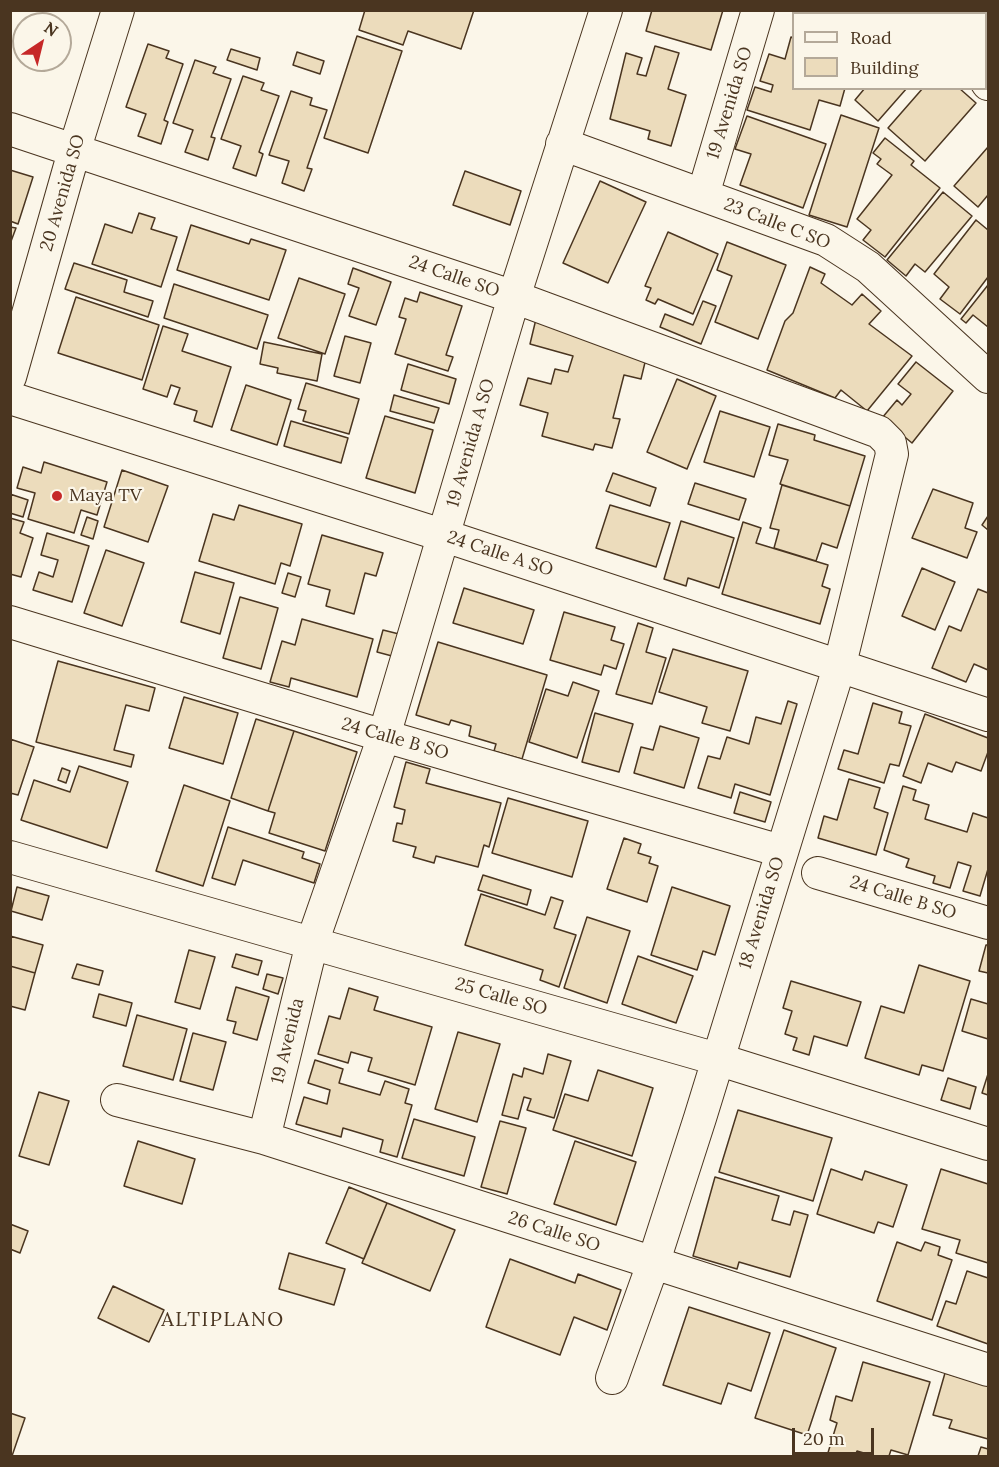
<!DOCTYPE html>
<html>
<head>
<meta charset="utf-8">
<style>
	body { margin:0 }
	#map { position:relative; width:999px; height:1467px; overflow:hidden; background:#fbf6e9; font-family:Lora,serif }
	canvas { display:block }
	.frame { position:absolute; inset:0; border:12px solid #4a3520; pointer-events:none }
	.legend { position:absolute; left:792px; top:12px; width:195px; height:78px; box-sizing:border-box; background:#fbf6e9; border:2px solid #b4a999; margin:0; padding:8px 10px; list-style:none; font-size:18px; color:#4a3520 }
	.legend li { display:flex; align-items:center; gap:12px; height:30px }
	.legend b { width:30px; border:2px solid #b4a999 }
	.north { position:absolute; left:12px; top:12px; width:60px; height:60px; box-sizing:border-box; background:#fbf6e9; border:2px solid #b4a999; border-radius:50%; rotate:35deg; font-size:16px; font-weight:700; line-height:24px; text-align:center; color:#4a3520 }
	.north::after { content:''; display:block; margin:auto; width:21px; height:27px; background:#c62828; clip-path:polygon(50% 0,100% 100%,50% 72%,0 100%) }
	.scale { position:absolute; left:792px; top:1428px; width:82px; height:27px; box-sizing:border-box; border:3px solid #4a3520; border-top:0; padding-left:8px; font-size:18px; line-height:21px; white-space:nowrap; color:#4a3520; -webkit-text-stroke:4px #fbf6e9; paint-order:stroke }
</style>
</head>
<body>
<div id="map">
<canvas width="999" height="1467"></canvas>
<div class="frame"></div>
<ul class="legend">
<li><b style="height:8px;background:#fbf6e9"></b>Road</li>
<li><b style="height:16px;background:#ecdcbc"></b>Building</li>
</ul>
<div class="north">N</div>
<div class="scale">20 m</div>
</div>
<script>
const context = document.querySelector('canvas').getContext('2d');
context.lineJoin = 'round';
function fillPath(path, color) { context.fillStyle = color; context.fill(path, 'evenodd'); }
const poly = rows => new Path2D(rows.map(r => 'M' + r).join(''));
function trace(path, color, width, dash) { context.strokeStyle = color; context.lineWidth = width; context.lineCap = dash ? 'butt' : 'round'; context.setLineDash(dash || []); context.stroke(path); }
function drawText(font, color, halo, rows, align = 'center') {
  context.font = font + ' Lora,serif'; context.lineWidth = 4.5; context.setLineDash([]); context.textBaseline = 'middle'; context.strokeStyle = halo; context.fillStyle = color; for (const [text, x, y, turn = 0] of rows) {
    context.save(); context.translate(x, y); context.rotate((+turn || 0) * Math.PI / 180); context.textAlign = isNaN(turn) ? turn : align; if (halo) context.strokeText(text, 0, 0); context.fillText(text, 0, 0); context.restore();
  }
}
const building = poly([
	[365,10,474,10,461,49,408,31,403,45,359,30,365,10],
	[652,10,723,10,711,50,646,31,652,10],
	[977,10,988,10,988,48,986,45,986,14,974,14,977,10],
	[357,36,402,51,368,153,324,138,357,36],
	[791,37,794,38,794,88,845,88,840,106,819,100,810,130,747,110,755,87,771,92,773,85,760,81,769,54,785,59,791,37],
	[148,44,169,51,166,58,183,64,164,120,168,122,161,144,138,136,146,114,126,107,148,44],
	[655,46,679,53,668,89,686,95,671,146,648,139,650,131,610,119,626,53,642,58,637,74,646,76,655,46],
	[231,49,260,58,257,70,227,60,231,49],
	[297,52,324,61,320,74,293,65,297,52],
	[195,60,216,67,213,73,231,79,211,137,215,138,208,160,185,152,193,130,173,123,195,60],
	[243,76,264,83,261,90,279,96,259,152,263,154,256,176,233,168,241,146,221,139,243,76],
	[865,88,907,88,878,121,855,100,865,88],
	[923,88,959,88,976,103,925,161,888,128,923,88],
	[291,91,312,98,310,105,327,110,307,168,312,169,304,191,282,183,289,161,269,155,291,91],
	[841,115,879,128,847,227,809,215,841,115],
	[747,116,826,144,803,208,740,185,751,154,735,149,747,116],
	[885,138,914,161,911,165,940,188,885,257,863,240,871,230,857,219,892,175,877,164,881,159,873,153,885,138],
	[988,147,988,195,978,207,954,186,988,147],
	[10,170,33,177,18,224,10,221,10,170],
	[465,171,521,191,510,225,453,205,465,171],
	[600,181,646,202,608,283,563,263,600,181],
	[943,192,972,216,925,272,915,264,906,276,887,260,943,192],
	[139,213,155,218,151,229,177,237,161,287,92,264,105,224,132,233,139,213],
	[976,220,988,230,988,277,960,314,940,299,949,287,934,274,976,220],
	[191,225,249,244,251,239,286,250,269,300,177,270,191,225],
	[10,227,16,228,10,244,10,227],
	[668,232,718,254,693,314,658,299,655,304,646,300,651,288,645,286,668,232],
	[727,242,786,265,758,339,715,322,732,276,717,270,727,242],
	[74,263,127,280,124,292,153,301,148,317,65,289,74,263],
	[810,267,825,274,821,283,852,305,862,294,881,311,869,324,912,356,867,411,841,390,835,398,767,370,785,321,793,313,810,267],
	[353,268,391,282,376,325,349,316,359,288,348,284,353,268],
	[299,278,345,294,325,354,278,338,299,278],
	[174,284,268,315,257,349,164,318,174,284],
	[988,285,988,327,973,315,966,323,961,319,988,285],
	[420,292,462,306,446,355,453,357,448,371,395,354,406,319,399,317,405,298,417,302,420,292],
	[76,297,159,325,142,380,58,353,76,297],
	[703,301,716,306,701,344,660,327,665,314,693,325,703,301],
	[536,319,648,350,641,379,624,375,613,418,620,419,612,448,595,444,593,450,542,436,548,413,520,405,528,378,551,384,555,369,568,372,573,356,530,344,536,319],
	[163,326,188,334,182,351,231,367,212,427,194,421,197,411,174,404,180,388,171,385,167,397,143,389,163,326],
	[345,336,371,343,360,383,334,376,345,336],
	[264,342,322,354,317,381,277,373,278,368,260,364,264,342],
	[916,362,953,391,912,443,882,418,897,400,902,405,911,394,898,384,916,362],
	[408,364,456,379,449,404,401,390,408,364],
	[677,379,716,396,687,469,647,452,677,379],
	[306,383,359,399,349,434,303,421,306,411,298,409,306,383],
	[246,385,291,400,277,445,231,430,246,385],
	[394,395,439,408,434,423,390,411,394,395],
	[720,411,770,427,754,477,704,462,720,411],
	[385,416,433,430,415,493,366,478,385,416],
	[291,421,348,438,341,463,284,446,291,421],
	[778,424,815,435,814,440,865,456,850,506,780,484,788,460,769,455,778,424],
	[44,462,107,482,97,515,81,510,74,533,28,519,35,493,17,488,23,467,41,473,44,462],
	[122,470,168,486,148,542,104,527,122,470],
	[613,473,656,488,650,506,606,491,613,473],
	[695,483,746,499,739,520,688,504,695,483],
	[782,485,850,506,837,548,822,543,816,561,774,548,779,530,770,528,782,485],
	[933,489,973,503,965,528,977,532,967,558,912,538,933,489],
	[10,494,28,500,23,517,10,513,10,494],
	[239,505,302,524,290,566,281,563,275,584,199,561,213,514,234,520,239,505],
	[610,505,670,523,656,567,596,548,610,505],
	[988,516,988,530,982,525,988,516],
	[87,517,98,521,93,539,81,535,87,517],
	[10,518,24,522,20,533,33,538,21,577,10,574,10,518],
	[681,521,734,538,719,588,688,578,686,586,664,579,681,521],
	[743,522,761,528,756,543,828,565,822,586,830,589,820,624,722,594,743,522],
	[47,533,89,546,72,602,33,590,39,572,53,577,58,560,41,555,47,533],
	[322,535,383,553,376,576,365,573,354,614,326,606,330,590,308,584,322,535],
	[106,550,144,563,122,626,84,613,106,550],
	[922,568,955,582,935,630,902,616,922,568],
	[195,572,234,583,220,634,181,622,195,572],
	[288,573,301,577,295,597,282,593,288,573],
	[464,588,534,610,523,644,453,623,464,588],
	[978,589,988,593,988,670,974,664,966,682,932,668,949,626,961,631,978,589],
	[240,597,278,608,261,669,223,658,240,597],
	[564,612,615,627,611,640,624,644,616,669,604,665,601,675,550,660,564,612],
	[302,619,373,639,357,697,291,678,289,687,270,682,282,641,295,645,302,619],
	[638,623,653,628,646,652,666,658,652,704,616,694,638,623],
	[383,630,399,634,392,656,377,652,383,630],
	[438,642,547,675,522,759,494,751,496,744,469,736,471,726,451,720,449,725,416,715,438,642],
	[673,649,748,671,730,731,702,723,707,707,659,692,673,649],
	[58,661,155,688,149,711,126,705,114,750,134,755,131,767,36,742,58,661],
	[573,682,599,691,577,758,529,742,546,689,568,696,573,682],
	[184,697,238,713,223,764,169,748,184,697],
	[788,701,797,704,770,795,735,784,731,798,698,788,708,756,720,759,727,737,749,744,756,717,781,724,788,701],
	[873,703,902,712,899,723,911,726,899,766,890,764,884,783,838,769,844,750,858,754,873,703],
	[595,713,633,724,619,772,582,762,595,713],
	[925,714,988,738,988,752,981,771,956,762,952,772,928,763,921,783,903,776,925,714],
	[256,719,294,731,268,811,231,798,256,719],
	[660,726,699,738,684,788,634,773,641,747,653,750,660,726],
	[294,731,357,752,325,851,269,833,275,813,268,811,294,731],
	[10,739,34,747,18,795,10,793,10,739],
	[406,762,430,769,426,783,501,803,489,847,484,845,478,867,436,856,434,863,413,857,416,847,393,841,397,823,402,824,405,810,394,807,406,762],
	[79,766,128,782,107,848,21,820,34,780,70,792,79,766],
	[62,768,70,771,66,783,58,780,62,768],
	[849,779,880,788,874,808,888,813,876,855,818,838,824,816,837,820,849,779],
	[184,785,230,801,203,886,156,871,184,785],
	[903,786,916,790,913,800,929,805,925,819,967,832,973,813,988,818,988,869,980,896,963,891,971,866,958,862,950,888,933,883,935,876,906,867,909,859,884,850,903,786],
	[740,792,771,802,765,822,734,813,740,792],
	[508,798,588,821,572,877,492,853,508,798],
	[228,827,304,852,302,858,320,864,314,883,243,860,235,885,212,878,228,827],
	[624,838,641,844,638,853,651,857,649,863,658,866,647,902,607,889,624,838],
	[483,875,531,890,527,905,478,890,483,875],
	[17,887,49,896,42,920,11,911,17,887],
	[672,887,730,906,715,955,703,951,697,970,651,955,672,887],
	[481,894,545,915,551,897,563,901,554,928,576,935,559,987,540,980,543,970,465,945,481,894],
	[587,917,630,931,607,1003,564,988,587,917],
	[10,936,43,945,35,973,10,966,10,936],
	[986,945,988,945,988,973,979,971,986,945],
	[189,950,215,957,200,1009,175,1002,189,950],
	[236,954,262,961,258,975,232,967,236,954],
	[638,956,693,976,676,1023,622,1004,638,956],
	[77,964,103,971,99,985,72,978,77,964],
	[919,965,970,981,943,1071,922,1065,919,1075,865,1058,881,1006,904,1013,919,965],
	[10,966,35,973,25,1010,10,1006,10,966],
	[267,974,283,978,278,994,263,989,267,974],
	[791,981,861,1002,847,1046,814,1036,809,1055,793,1050,797,1038,785,1034,792,1011,783,1008,791,981],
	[236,987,269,997,257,1040,233,1033,236,1022,227,1020,236,987],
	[349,988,378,997,374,1010,432,1027,415,1085,368,1071,372,1058,351,1052,348,1063,318,1054,329,1016,340,1019,349,988],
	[99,994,132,1003,126,1026,93,1017,99,994],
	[971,999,988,1004,988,1039,962,1031,971,999],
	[137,1015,187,1029,173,1080,123,1066,137,1015],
	[458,1032,500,1044,477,1122,435,1109,458,1032],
	[193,1033,226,1042,213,1090,180,1081,193,1033],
	[548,1054,571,1061,554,1118,527,1110,531,1099,524,1097,518,1119,502,1115,513,1074,522,1077,524,1068,543,1074,548,1054],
	[315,1060,343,1069,339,1083,380,1095,385,1081,409,1089,405,1103,412,1105,397,1157,380,1152,383,1140,343,1128,341,1137,296,1124,304,1097,327,1104,330,1090,308,1083,315,1060],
	[598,1070,653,1088,632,1156,553,1130,565,1094,588,1101,598,1070],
	[988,1074,988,1095,982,1093,988,1074],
	[948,1078,976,1087,970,1109,941,1100,948,1078],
	[39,1092,69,1101,49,1165,19,1156,39,1092],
	[738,1110,832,1138,813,1201,719,1172,738,1110],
	[414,1119,475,1137,464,1176,402,1158,414,1119],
	[500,1121,526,1128,507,1194,481,1187,500,1121],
	[138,1141,195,1159,182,1204,124,1186,138,1141],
	[575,1141,636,1162,616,1225,554,1204,575,1141],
	[831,1169,862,1180,865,1171,907,1185,893,1227,878,1222,874,1233,817,1214,831,1169],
	[941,1169,988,1184,988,1263,956,1253,960,1240,922,1229,941,1169],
	[715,1177,779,1196,772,1220,790,1225,794,1211,808,1215,790,1277,739,1262,737,1269,693,1256,715,1177],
	[349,1187,387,1203,364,1259,326,1243,349,1187],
	[387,1203,455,1230,430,1291,362,1263,387,1203],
	[10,1224,28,1231,20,1253,10,1249,10,1224],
	[897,1242,921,1251,925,1242,940,1247,938,1255,952,1260,932,1320,877,1301,897,1242],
	[289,1253,345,1269,334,1305,279,1289,289,1253],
	[510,1259,575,1283,578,1274,621,1290,607,1330,574,1317,560,1355,486,1327,510,1259],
	[967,1271,988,1278,988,1344,937,1326,946,1301,956,1304,967,1271],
	[113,1286,164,1310,149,1342,98,1318,113,1286],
	[689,1307,770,1333,751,1391,728,1383,721,1404,663,1385,689,1307],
	[784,1330,836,1348,807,1435,755,1418,784,1330],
	[863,1362,930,1382,908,1455,891,1450,889,1456,874,1456,857,1451,855,1456,827,1456,837,1423,830,1420,836,1396,852,1401,863,1362],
	[945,1373,988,1386,988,1439,949,1428,952,1420,933,1415,945,1373],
	[10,1413,25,1418,12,1456,10,1456,10,1413],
	[981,1447,988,1449,988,1456,978,1456,981,1447]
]);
fillPath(building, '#ecdcbc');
trace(building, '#4a3520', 1.5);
const minor = poly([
	[906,10,909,14],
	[986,81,988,84],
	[10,129,514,297,879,432,890,443,892,454,840,664,700,1118,653,1264,612,1378],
	[562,144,826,240,868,267,988,377],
	[703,195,758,10],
	[10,377,75,148,118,10],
	[10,398,445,536,988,715],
	[10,622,384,736,781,851],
	[10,857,717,1059,988,1144],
	[818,873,988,923],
	[117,1100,264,1138,988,1370],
	[264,1138,312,943,384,736,514,297,606,10]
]);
trace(minor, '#4a3520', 34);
trace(minor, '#fbf6e9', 32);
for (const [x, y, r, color] of [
	[57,496,6,"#c62828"]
]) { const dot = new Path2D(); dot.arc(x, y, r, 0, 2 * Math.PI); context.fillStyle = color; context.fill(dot); trace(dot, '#fbf6e9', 2); }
drawText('18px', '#4a3520', '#fbf6e9', [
	["19 Avenida SO",730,103,-73],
	["20 Avenida SO",63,193,-74],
	["23 Calle C SO",777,224,21],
	["24 Calle SO",454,277,19],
	["19 Avenida A SO",471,443,-74],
	["24 Calle A SO",500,554,18],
	["24 Calle B SO",395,739,16],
	["24 Calle B SO",903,898,17],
	["18 Avenida SO",762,913,-73],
	["25 Calle SO",501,997,16],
	["19 Avenida",288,1041,-76],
	["26 Calle SO",554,1232,18]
]);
drawText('18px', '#4a3520', '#fbf6e9', [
	["Maya TV",69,496]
], 'left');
context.letterSpacing = '1.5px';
drawText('20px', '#4a3520', '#fbf6e9', [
	["ALTIPLANO",223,1320]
]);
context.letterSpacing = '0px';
</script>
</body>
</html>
